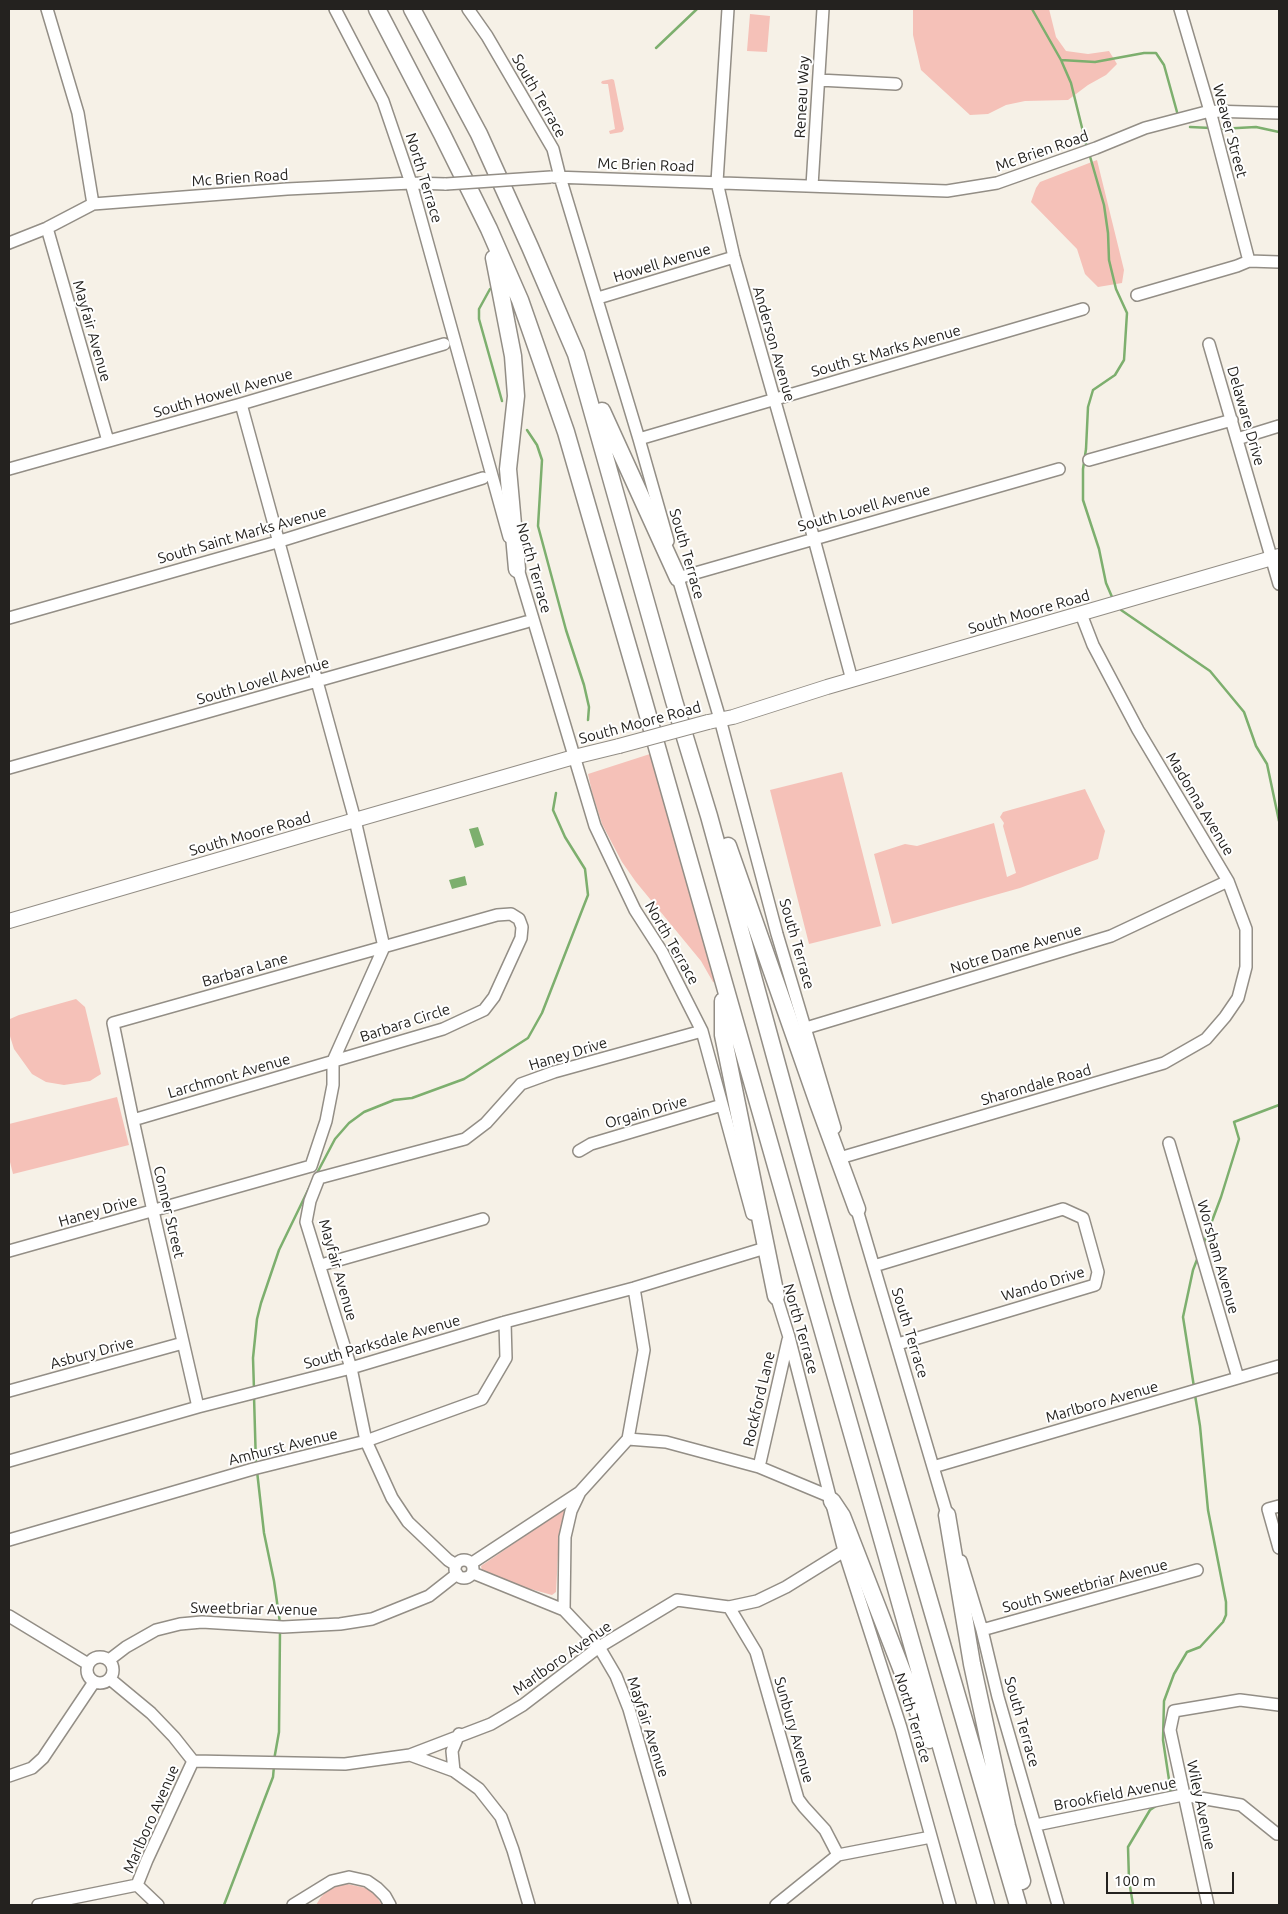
<!DOCTYPE html>
<html>
<head>
<meta charset="utf-8">
<style>
	body { margin:0 }
	#map { position:relative; width:1288px; height:1914px; overflow:hidden; background:#f6f1e7; font-family:Ubuntu,sans-serif }
	canvas { display:block }
	.frame { position:absolute; inset:0; border:10px solid #24221f; pointer-events:none }
	.scale { position:absolute; left:1106px; top:1872px; width:128px; height:22px; box-sizing:border-box; border:2px solid #24221f; border-top:0; padding-left:6px; font-size:15px; line-height:18px; white-space:nowrap; color:#24221f; -webkit-text-stroke:4px #fff; paint-order:stroke }
</style>
</head>
<body>
<div id="map">
<canvas width="1288" height="1914"></canvas>
<div class="frame"></div>
<div class="scale">100 m</div>
</div>
<script>
const context = document.querySelector('canvas').getContext('2d');
context.lineJoin = 'round';
function fillPath(path, color) { context.fillStyle = color; context.fill(path, 'evenodd'); }
const poly = rows => new Path2D(rows.map(r => 'M' + r).join(''));
function trace(path, color, width, dash) { context.strokeStyle = color; context.lineWidth = width; context.lineCap = dash ? 'butt' : 'round'; context.setLineDash(dash || []); context.stroke(path); }
function drawText(font, color, halo, rows, align = 'center') {
  context.font = font + ' Ubuntu,sans-serif'; context.lineWidth = 4; context.setLineDash([]); context.textBaseline = 'middle'; context.strokeStyle = halo; context.fillStyle = color; for (const [text, x, y, turn = 0] of rows) {
    context.save(); context.translate(x, y); context.rotate((+turn || 0) * Math.PI / 180); context.textAlign = isNaN(turn) ? turn : align; if (halo) context.strokeText(text, 0, 0); context.fillText(text, 0, 0); context.restore();
  }
}
fillPath(poly([
	[913,9,1049,9,1056,37,1066,51,1088,54,1109,51,1117,64,1106,75,1088,85,1068,100,1025,101,1006,105,988,114,970,115,921,70,913,35],
	[750,14,770,16,767,52,747,51],
	[612,79,614,80,624,129,622,132,610,134,609,131,615,129,608,84,603,84,601,83,602,81],
	[1097,160,1124,270,1122,283,1098,287,1085,274,1077,249,1031,202,1036,188,1040,182],
	[653,753,717,984,713,982,701,961,636,882,622,862,602,824,592,792,588,774],
	[842,772,881,926,809,944,770,790],
	[1085,789,1105,831,1098,859,1020,888,892,924,874,854,905,844,917,846,994,823,1007,877,1016,873,1003,826,1004,823,1000,817,1003,812],
	[76,999,85,1007,101,1074,90,1081,64,1085,46,1082,32,1074,14,1049,9,1033,10,1019,19,1015],
	[117,1097,129,1145,13,1174,9,1158,9,1124],
	[563,1510,565,1512,559,1536,556,1592,552,1595,527,1588,482,1571,481,1566],
	[347,1884,366,1888,374,1893,382,1905,316,1905,321,1897,328,1890,337,1886]
]), '#f5c1b8');
fillPath(poly([
	[478,827,484,845,475,848,469,829],
	[465,876,467,885,452,889,449,880]
]), '#7daf6e');
trace(poly([
	[1032,9,1061,60,1071,83,1087,148],
	[656,48,697,9],
	[1061,60,1095,62,1144,53,1156,53,1164,65,1177,112],
	[1190,127,1211,128],
	[1219,129,1256,127,1279,132],
	[1089,153,1104,205,1108,233,1109,260,1116,289,1127,313,1124,360,1115,375,1093,390,1088,407,1086,449,1083,469,1083,500,1099,549,1106,583,1112,597],
	[490,289,479,309,479,319,502,401],
	[527,430,537,445,542,460,538,526,566,630,584,685,589,707,588,720],
	[1121,610,1210,671,1244,712,1256,746,1267,764,1279,821],
	[316,1175,335,1139,349,1123,364,1112,394,1100,412,1098,464,1079,528,1038,542,1013,588,895,585,869,565,837,553,810,556,793],
	[1203,1245,1221,1197,1239,1139,1234,1122,1279,1105],
	[1194,1387,1183,1317,1193,1270,1198,1257],
	[254,1390,253,1358,257,1319,261,1303,279,1250,311,1184],
	[254,1396,256,1465],
	[257,1471,264,1533,274,1581,280,1623],
	[274,1760,279,1732,280,1631],
	[1169,1794,1171,1793,1163,1740,1164,1701,1174,1674,1187,1652,1200,1647,1223,1622,1226,1615,1226,1602,1208,1510,1200,1426,1195,1395],
	[224,1905,273,1777,274,1766],
	[1133,1905,1129,1880,1128,1847,1150,1810,1156,1806]
]), '#7daf6e', 2.5);
const minor = poly([
	[47,9,78,113,93,204],
	[335,9,383,101,411,183,509,537],
	[468,9,487,36,553,149,560,177,639,439,668,541],
	[728,9,717,182,734,257,814,539,852,680],
	[1180,9,1210,111,1249,261],
	[819,80,896,84],
	[554,177,947,191,997,183,1096,148,1145,128,1210,111,1279,113],
	[812,186,823,9],
	[47,228,108,441],
	[9,243,47,228,93,204,287,189,411,183,446,184],
	[1137,295,1237,266,1249,261,1279,262],
	[598,298,734,257],
	[1209,344,1279,584],
	[241,404,355,820,384,947,333,1061,333,1085,326,1121,311,1166],
	[639,439,1083,309],
	[1237,439,1279,426],
	[1089,460,1232,420],
	[9,469,241,404,444,344],
	[516,562,595,826,635,910,662,952,702,1031,752,1214],
	[676,571,720,719,777,934,835,1128],
	[678,578,1059,469],
	[9,618,277,542,483,478],
	[9,768,526,622],
	[806,1028,1111,936,1228,881],
	[133,1120,443,1029,484,1010,494,997,521,938,522,927,519,919,511,914,497,915,113,1023,133,1120,153,1211,198,1407],
	[1169,1143,1238,1378],
	[579,1151,591,1144,722,1105],
	[843,1157,1164,1063,1206,1039,1225,1017,1238,998,1246,967,1246,929,1228,881,1138,730,1093,645,1081,614],
	[319,1178,310,1201,306,1222,351,1368,366,1441,392,1498,408,1522,448,1560,456,1565],
	[319,1178,465,1139,486,1123,521,1084,554,1072,702,1031],
	[855,1203,949,1521],
	[9,1251,311,1166],
	[321,1265,483,1219],
	[874,1266,1063,1209,1083,1218,1098,1272,1095,1285,898,1344],
	[774,1289,789,1337,844,1551,901,1728,950,1905],
	[9,1391,183,1343],
	[628,1439,644,1350,634,1288],
	[9,1461,198,1407,351,1368,505,1322,634,1288,762,1249],
	[759,1467,788,1340],
	[933,1467,1279,1366],
	[1279,1506,1268,1509,1279,1548],
	[9,1540,253,1469,366,1441,482,1399,506,1358,505,1322],
	'455 1569a9 9 0 1 1 18 0a9 9 0 1 1-18 0Z',
	[961,1561,982,1630,998,1697,1058,1905],
	[472,1563,580,1492,628,1439,666,1442,759,1467,831,1497],
	[473,1573,564,1610,599,1647,616,1676,629,1709,685,1905],
	[729,1607,756,1652,798,1799,804,1807,825,1830,838,1855],
	[564,1610,565,1537,571,1511,580,1492],
	[9,1616,88,1664],
	[982,1630,1197,1570],
	'87 1670a13 13 0 1 1 26 0a13 13 0 1 1-26 0Z',
	[109,1660,126,1647,156,1630,180,1624,202,1622,283,1627,340,1624,372,1619,429,1596,457,1574],
	[110,1679,151,1713,174,1737,193,1761],
	[410,1755,491,1724,523,1705,599,1647,677,1600,729,1607,757,1601,786,1587,844,1551],
	[193,1761,345,1764,410,1755,454,1771,479,1789,501,1817,513,1850,529,1905],
	[454,1771,452,1751,459,1734],
	[9,1776,32,1768,43,1758,94,1682],
	[1036,1825,1183,1795,1241,1805,1277,1834,1279,1833],
	[137,1885,158,1905],
	[38,1905,137,1885,147,1860,193,1761],
	[293,1905,332,1881,349,1877,367,1881,377,1888,385,1896,390,1905],
	[776,1905,838,1855,931,1837],
	[1208,1905,1170,1730,1174,1711,1240,1700,1279,1705]
]);
const major = poly([
	[708,722,733,717,827,687,1279,556],
	[9,921,355,820,574,757,619,746]
]);
const highway = poly([
	[377,9,442,134,489,229,520,300,566,432,643,698,986,1905],
	[412,9,479,134,530,247,576,354,674,701,709,816,842,1301,1018,1905],
	[494,258,513,356,516,396,508,469,517,569],
	[602,411,678,578],
	[728,846,818,1103,857,1209],
	[723,1001,723,1035,776,1296],
	[832,1501,842,1516,929,1740],
	[947,1515,972,1664,1007,1826,1022,1881]
]);
trace(minor, '#938e86', 14);
trace(major, '#938e86', 16);
trace(highway, '#938e86', 19);
trace(minor, '#fff', 11);
trace(major, '#fff', 14);
trace(highway, '#fff', 16);
const minorBridge = poly([
	[446,184,551,177]
]);
const majorBridge = poly([
	[619,746,708,722]
]);
trace(minorBridge, '#938e86', 14, []);
trace(majorBridge, '#938e86', 16, []);
trace(minorBridge, '#fff', 11);
trace(majorBridge, '#fff', 14);
drawText('15px', '#24221f', '#fff', [
	["South Terrace",539,96,60],
	["Reneau Way",802,97,-87],
	["Weaver Street",1230,131,75],
	["Mc Brien Road",1042,151,-19],
	["Mc Brien Road",646,165,2],
	["Mc Brien Road",240,178,-4],
	["North Terrace",424,178,73],
	["Howell Avenue",662,263,-17],
	["Mayfair Avenue",92,331,74],
	["Anderson Avenue",774,344,74],
	["South St Marks Avenue",886,351,-16],
	["South Howell Avenue",223,393,-16],
	["Delaware Drive",1246,416,74],
	["South Lovell Avenue",864,508,-16],
	["South Saint Marks Avenue",242,535,-16],
	["South Terrace",687,554,74],
	["North Terrace",534,568,74],
	["South Moore Road",1029,612,-16],
	["South Lovell Avenue",263,681,-16],
	["South Moore Road",640,723,-15],
	["Madonna Avenue",1200,804,59],
	["South Moore Road",250,834,-16],
	["North Terrace",672,943,60],
	["South Terrace",797,944,74],
	["Notre Dame Avenue",1016,949,-17],
	["Barbara Lane",245,970,-16],
	["Barbara Circle",405,1023,-18],
	["Haney Drive",568,1054,-17],
	["Larchmont Avenue",229,1076,-16],
	["Sharondale Road",1036,1085,-16],
	["Orgain Drive",646,1112,-16],
	["Haney Drive",98,1211,-16],
	["Conner Street",169,1212,77],
	["Worsham Avenue",1218,1257,74],
	["Mayfair Avenue",338,1270,74],
	["Wando Drive",1043,1284,-17],
	["North Terrace",801,1329,74],
	["South Terrace",910,1333,73],
	["South Parksdale Avenue",382,1342,-16],
	["Asbury Drive",92,1353,-15],
	["Rockford Lane",759,1399,-77],
	["Marlboro Avenue",1102,1402,-16],
	["Amhurst Avenue",283,1447,-14],
	["South Sweetbriar Avenue",1085,1586,-15],
	["Sweetbriar Avenue",254,1609,1],
	["Marlboro Avenue",562,1658,-35],
	["North Terrace",913,1718,73],
	["South Terrace",1022,1722,74],
	["Mayfair Avenue",648,1727,72],
	["Sunbury Avenue",794,1730,74],
	["Brookfield Avenue",1115,1794,-11],
	["Wiley Avenue",1201,1805,78],
	["Marlboro Avenue",151,1819,-66]
]);
</script>
</body>
</html>
